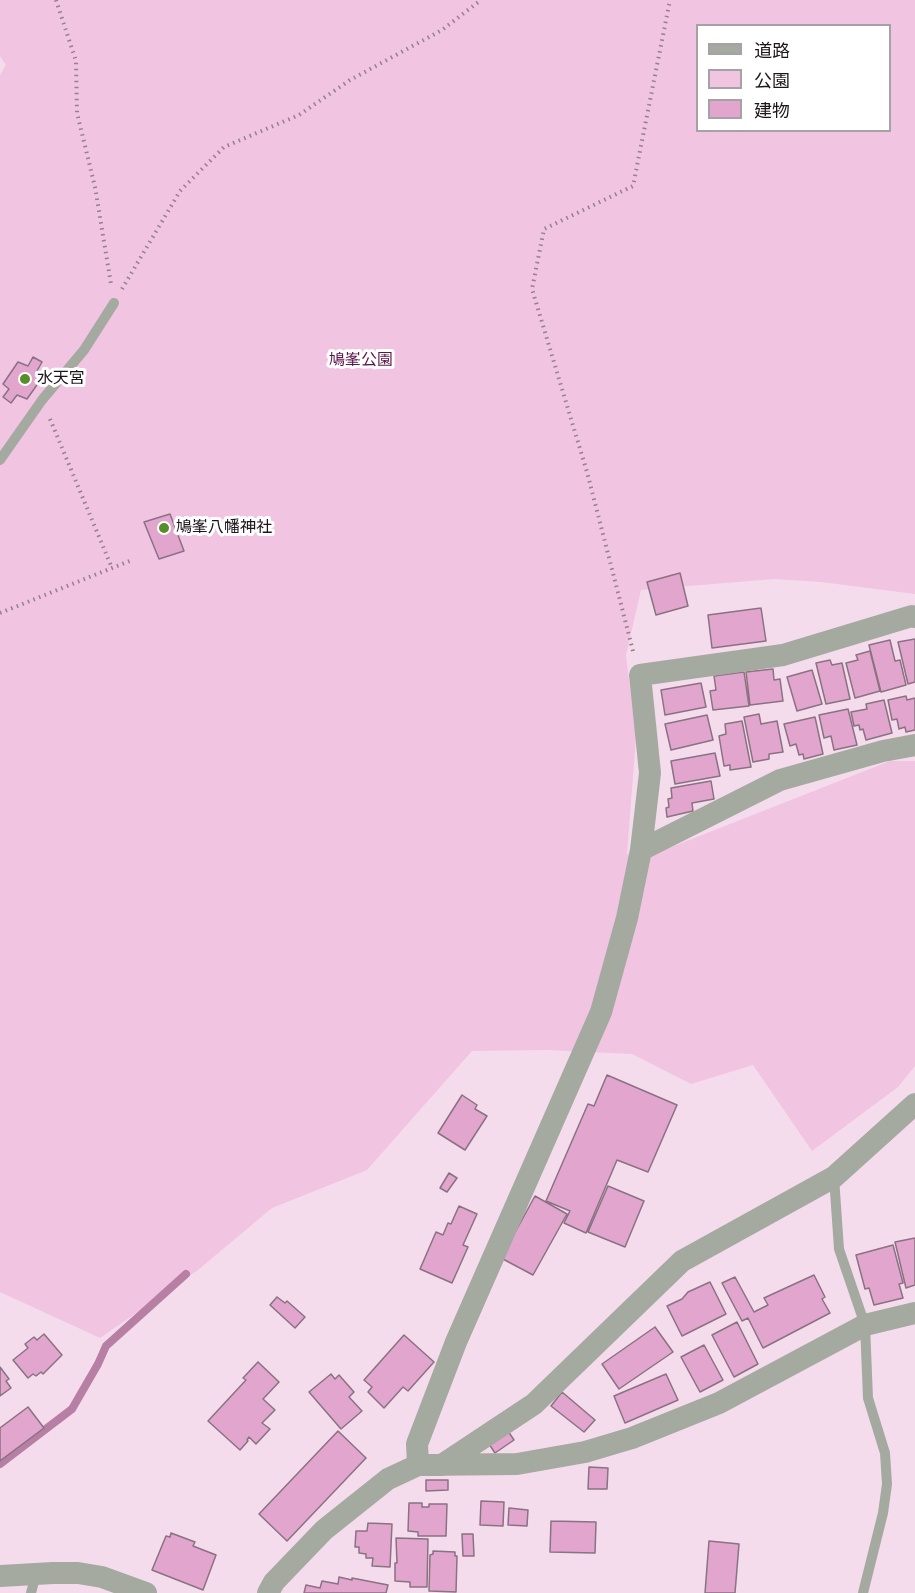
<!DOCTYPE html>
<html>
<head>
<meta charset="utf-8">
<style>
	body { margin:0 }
	#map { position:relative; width:915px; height:1593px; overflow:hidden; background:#f5dcec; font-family:"Archivo Narrow","Noto Sans JP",sans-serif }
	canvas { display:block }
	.legend { position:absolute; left:696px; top:24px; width:195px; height:108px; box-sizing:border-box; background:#fff; border:2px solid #a5a1a4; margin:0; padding:8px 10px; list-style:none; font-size:18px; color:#1e151b }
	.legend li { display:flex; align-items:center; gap:12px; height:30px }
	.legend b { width:30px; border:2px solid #a5a1a4 }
</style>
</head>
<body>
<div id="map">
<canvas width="915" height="1593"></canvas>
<ul class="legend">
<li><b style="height:8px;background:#a4aaa0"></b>道路</li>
<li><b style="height:16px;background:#f1c4e2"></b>公園</li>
<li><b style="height:16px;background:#e2a6ce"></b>建物</li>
</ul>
</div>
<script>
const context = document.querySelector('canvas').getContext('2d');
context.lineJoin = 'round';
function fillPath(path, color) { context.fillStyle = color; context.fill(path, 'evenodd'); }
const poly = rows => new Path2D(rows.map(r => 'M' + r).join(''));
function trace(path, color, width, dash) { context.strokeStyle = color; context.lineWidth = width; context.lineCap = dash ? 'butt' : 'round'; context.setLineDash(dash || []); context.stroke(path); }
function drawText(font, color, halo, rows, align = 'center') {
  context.font = font + ' "Archivo Narrow","Noto Sans JP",sans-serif'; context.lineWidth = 6; context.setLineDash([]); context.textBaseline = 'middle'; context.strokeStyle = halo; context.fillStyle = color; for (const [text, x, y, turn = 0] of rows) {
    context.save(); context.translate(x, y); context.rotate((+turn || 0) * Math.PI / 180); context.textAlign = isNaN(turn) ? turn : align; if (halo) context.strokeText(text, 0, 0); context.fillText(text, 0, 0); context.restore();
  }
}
fillPath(poly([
	[0,0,915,0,915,594,821,582,774,579,641,590,626,655,636,738,627,854,646,857,890,761,915,761,915,1066,898,1087,812,1151,753,1065,691,1084,632,1054,548,1050,472,1051,367,1170,272,1208,198,1270,100,1338,0,1292,0,75,6,65,0,56],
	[698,26,890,26,890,130,698,130]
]), '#f1c4e2');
trace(poly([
	[0,1464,72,1409,98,1364,106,1346,186,1274]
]), '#b87fa5', 8);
const building = poly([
	[33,357,42,362,37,371,44,375,27,399,17,395,11,403,3,397,9,389,3,384,18,362,28,366,33,357],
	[170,514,184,551,159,559,144,522,170,514],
	[680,573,688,606,656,615,647,582,680,573],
	[761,608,766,641,712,648,708,615,761,608],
	[915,639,915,682,908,684,898,642,915,639],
	[890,640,895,661,900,660,906,685,881,692,869,645,890,640],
	[870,651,880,691,855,698,846,663,858,660,856,655,870,651],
	[830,660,832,665,842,663,850,699,826,704,816,663,830,660],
	[773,669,774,680,780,679,783,701,750,705,746,672,773,669],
	[812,670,822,704,797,711,787,677,812,670],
	[744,672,749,706,713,710,710,691,716,690,714,676,744,672],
	[701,683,706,707,665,715,661,690,701,683],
	[906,696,907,700,915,698,915,730,906,732,905,727,899,729,897,719,892,720,888,700,906,696],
	[884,700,892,733,866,740,863,729,860,730,859,725,854,726,851,712,867,709,866,704,884,700],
	[848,709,857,745,834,750,831,736,824,738,819,715,848,709],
	[759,714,761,724,777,721,783,752,769,754,769,759,753,762,744,717,759,714],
	[707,715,713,740,671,750,665,724,707,715],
	[815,717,823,754,804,759,803,754,799,755,796,744,790,746,784,724,815,717],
	[742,721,751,767,730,770,730,765,724,766,719,736,726,734,725,724,742,721],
	[715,753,720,776,675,784,671,761,715,753],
	[711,781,714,799,692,803,693,811,667,817,666,808,669,807,668,799,672,798,671,788,711,781],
	[607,1075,677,1105,648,1172,617,1160,586,1233,564,1223,570,1211,546,1201,588,1104,594,1106,607,1075],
	[462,1095,477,1105,475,1109,487,1116,465,1150,438,1133,462,1095],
	[449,1173,457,1178,447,1192,440,1188,449,1173],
	[608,1186,644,1201,625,1247,588,1232,608,1186],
	[535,1196,567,1214,533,1275,501,1258,535,1196],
	[459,1206,477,1214,463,1245,468,1247,452,1283,420,1269,436,1232,443,1235,448,1223,451,1224,459,1206],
	[915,1238,915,1285,906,1288,895,1242,915,1238],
	[893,1245,903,1283,899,1284,903,1298,874,1305,869,1288,865,1289,856,1255,893,1245],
	[814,1275,825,1297,822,1299,830,1313,763,1348,748,1318,742,1321,722,1283,735,1277,754,1312,768,1305,764,1298,814,1275],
	[710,1282,726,1314,682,1336,667,1306,682,1299,688,1292,710,1282],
	[277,1297,285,1303,287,1301,305,1317,295,1328,270,1305,277,1297],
	[737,1322,758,1364,734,1377,712,1335,737,1322],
	[655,1327,673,1352,619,1389,602,1364,655,1327],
	[44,1334,62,1355,43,1374,41,1372,36,1376,33,1374,28,1378,13,1360,28,1348,25,1344,34,1337,37,1340,44,1334],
	[404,1335,434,1362,408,1391,403,1387,384,1408,368,1392,372,1387,364,1380,404,1335],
	[704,1345,723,1380,700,1392,681,1357,704,1345],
	[258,1362,279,1382,263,1399,275,1410,262,1423,270,1429,256,1444,249,1437,247,1440,248,1441,240,1450,208,1421,246,1380,243,1378,258,1362],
	[0,1367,9,1379,6,1381,11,1388,0,1396,0,1367],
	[331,1374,335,1379,339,1375,354,1392,349,1397,362,1411,341,1429,309,1392,331,1374],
	[666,1374,678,1400,625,1423,614,1396,666,1374],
	[562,1392,595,1420,584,1432,551,1406,562,1392],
	[28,1407,44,1428,0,1461,0,1428,28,1407],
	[338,1431,366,1458,287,1541,259,1514,338,1431],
	[508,1431,514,1440,495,1453,489,1444,508,1431],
	[589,1467,608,1468,607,1489,588,1489,589,1467],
	[426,1480,448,1480,448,1490,426,1491,426,1480],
	[481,1501,504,1502,503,1526,480,1525,481,1501],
	[409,1503,422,1503,422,1507,429,1507,429,1504,447,1504,446,1536,418,1536,418,1532,408,1531,409,1503],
	[509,1508,528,1510,527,1526,508,1525,509,1508],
	[551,1521,596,1522,595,1553,550,1552,551,1521],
	[368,1523,392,1524,390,1567,372,1566,373,1558,366,1558,366,1554,359,1553,359,1547,355,1547,356,1531,367,1531,368,1523],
	[171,1533,195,1542,193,1546,216,1555,203,1590,152,1570,166,1536,170,1537,171,1533],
	[462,1534,473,1534,474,1556,463,1556,462,1534],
	[396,1538,428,1539,427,1587,410,1587,410,1582,395,1581,395,1563,397,1563,396,1538],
	[709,1541,739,1544,735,1593,705,1593,709,1541],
	[433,1551,455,1552,455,1556,457,1556,456,1592,429,1591,430,1555,433,1554,433,1551],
	[339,1577,352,1580,352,1578,388,1585,386,1593,304,1593,306,1585,320,1588,322,1581,338,1584,339,1577]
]);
fillPath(building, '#e2a6ce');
trace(building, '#897281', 1.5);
trace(poly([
	[56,0,76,61,77,113,95,187,111,284],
	[122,289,180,191,224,147,299,115,350,80,442,30,481,0],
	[50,419,112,568],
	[0,613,132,560],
	[633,651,587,472,532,289,544,229,633,186,670,0]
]), '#93828d', 4, [1.5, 4.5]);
trace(poly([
	[0,460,42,400,84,350,114,303],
	[834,1177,839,1249,865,1325,868,1398,885,1453,887,1484,883,1513,863,1593],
	[31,1593,36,1574]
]), '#a4aaa0', 10);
trace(poly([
	[641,850,650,773,640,675,783,655,912,616,915,617],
	[418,1465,417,1444,456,1342,601,1012,627,918,641,850,780,780,883,751,915,745],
	[442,1465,534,1404,682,1261,834,1177,915,1104],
	[0,1576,53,1573,78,1573,102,1577,146,1593],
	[268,1593,274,1582,324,1530,388,1479,418,1465,517,1464,585,1452,632,1438,719,1403,865,1325,915,1313]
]), '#a4aaa0', 22);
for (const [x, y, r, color] of [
	[25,379,6,"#568e2a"],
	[164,528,6,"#568e2a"]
]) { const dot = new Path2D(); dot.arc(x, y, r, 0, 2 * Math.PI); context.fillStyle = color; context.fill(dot); trace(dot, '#fff', 2); }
drawText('16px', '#5b164b', '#fff', [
	["鳩峯公園",361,361]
]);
drawText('16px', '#1e151b', '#fff', [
	["水天宮",37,379],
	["鳩峯八幡神社",176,528]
], 'left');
</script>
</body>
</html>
